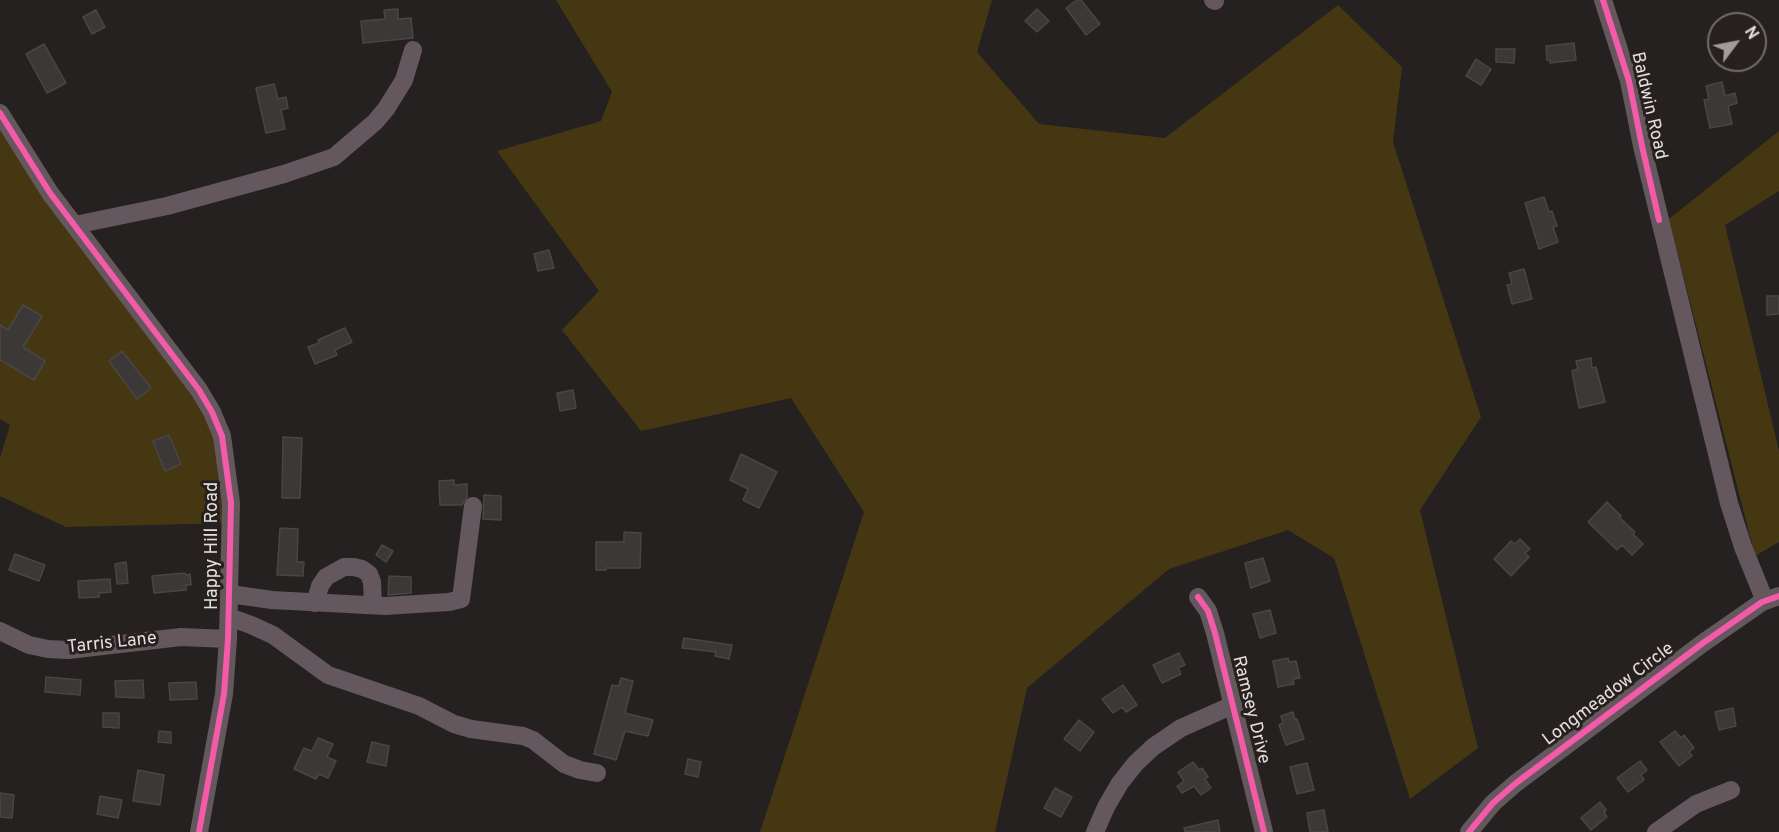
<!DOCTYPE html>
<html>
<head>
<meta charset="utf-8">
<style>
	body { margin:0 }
	#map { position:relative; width:1779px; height:832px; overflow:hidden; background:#252121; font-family:Overpass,sans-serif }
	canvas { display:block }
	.north { position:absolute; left:1707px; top:12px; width:60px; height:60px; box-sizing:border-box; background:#27201f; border:2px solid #736c6c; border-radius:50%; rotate:58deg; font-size:16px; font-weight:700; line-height:24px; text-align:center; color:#e4dfdf }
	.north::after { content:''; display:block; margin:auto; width:21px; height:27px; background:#a19c9c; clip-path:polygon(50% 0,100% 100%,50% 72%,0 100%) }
</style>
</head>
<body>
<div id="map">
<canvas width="1779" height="832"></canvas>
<div class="north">N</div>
</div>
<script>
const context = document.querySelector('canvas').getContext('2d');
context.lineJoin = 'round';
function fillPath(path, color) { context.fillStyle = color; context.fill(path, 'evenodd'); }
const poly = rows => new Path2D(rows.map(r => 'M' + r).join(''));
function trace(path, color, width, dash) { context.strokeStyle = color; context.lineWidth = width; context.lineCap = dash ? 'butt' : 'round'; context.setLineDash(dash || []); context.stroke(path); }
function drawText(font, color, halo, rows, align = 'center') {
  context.font = font + ' Overpass,sans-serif'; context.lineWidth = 6; context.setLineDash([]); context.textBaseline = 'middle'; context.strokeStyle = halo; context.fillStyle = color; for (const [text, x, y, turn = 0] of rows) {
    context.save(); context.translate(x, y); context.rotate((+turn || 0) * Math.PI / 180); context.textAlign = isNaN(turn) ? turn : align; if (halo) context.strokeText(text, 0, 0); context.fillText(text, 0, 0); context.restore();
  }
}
fillPath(poly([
	[556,0,992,0,977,52,1039,124,1165,138,1338,5,1402,67,1393,142,1481,417,1420,510,1478,748,1410,799,1334,558,1288,530,1169,569,1027,688,995,832,760,832,864,512,791,398,641,431,562,330,599,291,497,151,601,121,612,92],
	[0,113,207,404,231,523,66,527,0,496,0,458,10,425,0,419],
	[1779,131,1779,191,1725,225,1779,451,1779,542,1755,556,1669,219]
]), '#463713');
const building = poly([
	[1077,0,1081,0,1100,24,1086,35,1066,8,1077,0],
	[398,9,398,19,411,18,413,38,363,43,361,21,385,19,384,10,398,9],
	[1037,9,1049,21,1037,32,1025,21,1037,9],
	[96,10,105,27,92,34,83,17,96,10],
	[1574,43,1576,60,1550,63,1550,60,1547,60,1546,46,1574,43],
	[44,44,66,83,47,93,26,54,44,44],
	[1496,49,1515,49,1514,63,1496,62,1496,49],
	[1476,59,1491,69,1481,85,1466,76,1476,59],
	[1722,82,1725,96,1735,93,1737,103,1728,106,1732,124,1710,128,1704,100,1709,99,1706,86,1722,82],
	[274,84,278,99,286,97,288,108,281,110,285,129,266,133,256,88,274,84],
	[1544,197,1549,212,1552,211,1557,226,1553,227,1558,242,1539,249,1525,203,1544,197],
	[549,250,554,268,538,271,534,254,549,250],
	[1524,269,1532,299,1512,304,1507,285,1512,284,1509,273,1524,269],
	[1767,296,1779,296,1779,314,1767,315,1767,296],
	[23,305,42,316,23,347,45,361,34,380,0,360,0,325,8,330,23,305],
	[345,328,352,342,335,350,337,355,315,364,308,347,319,343,318,340,345,328],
	[122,351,151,388,137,399,109,361,122,351],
	[1591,358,1592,368,1596,367,1605,402,1579,408,1572,371,1578,369,1576,361,1591,358],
	[573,390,576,408,560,411,557,393,573,390],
	[169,435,181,464,165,471,153,441,169,435],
	[283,437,302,438,300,498,282,498,283,437],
	[741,454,777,472,759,508,743,500,748,489,730,480,741,454],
	[454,480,454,485,467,484,467,497,462,505,440,505,439,481,454,480],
	[484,495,501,496,501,520,483,519,484,495],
	[1607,502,1621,516,1620,518,1635,532,1633,534,1643,544,1632,555,1622,545,1617,550,1588,522,1607,502],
	[280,528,298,529,297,562,304,562,303,576,277,575,280,528],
	[624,532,641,533,640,568,606,568,606,570,596,570,596,542,624,542,624,532],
	[1520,539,1530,549,1525,553,1529,557,1511,576,1494,559,1511,541,1515,544,1520,539],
	[382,545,393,551,386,562,376,555,382,545],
	[15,554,45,565,39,581,9,570,15,554],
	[1263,558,1270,581,1251,588,1245,563,1263,558],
	[126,562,128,583,117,584,115,564,126,562],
	[185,573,186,575,190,574,191,585,186,585,186,590,154,593,152,576,185,573],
	[389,576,411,577,411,593,388,595,389,576],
	[110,579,111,592,99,593,99,597,79,598,78,581,110,579],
	[1270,610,1276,633,1260,638,1253,614,1270,610],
	[684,638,732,645,729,659,715,656,716,652,682,648,684,638],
	[1179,653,1185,665,1178,668,1181,674,1162,683,1153,665,1179,653],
	[1288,658,1289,662,1296,661,1300,678,1293,679,1294,684,1278,687,1273,661,1288,658],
	[46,677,81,680,80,695,45,692,46,677],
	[621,678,633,681,625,713,653,720,648,736,625,731,616,760,594,754,612,685,619,686,621,678],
	[143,680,144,698,116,697,115,681,143,680],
	[196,682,197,699,170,700,169,683,196,682],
	[1123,685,1137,705,1126,712,1122,707,1113,713,1102,699,1123,685],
	[1733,708,1736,726,1719,730,1715,712,1733,708],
	[1293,712,1295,720,1297,719,1304,739,1286,745,1279,725,1283,723,1281,716,1293,712],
	[103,713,119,713,119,728,103,727,103,713],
	[1079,720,1094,732,1080,751,1064,739,1079,720],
	[159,731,171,732,171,743,158,742,159,731],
	[1675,731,1681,738,1684,735,1694,748,1689,752,1692,756,1679,766,1660,742,1675,731],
	[318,738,333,744,327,757,336,761,328,778,319,774,316,779,294,769,304,748,312,751,318,738],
	[372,742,389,746,386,766,367,762,372,742],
	[688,759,701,762,698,777,685,774,688,759],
	[1640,761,1647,770,1641,775,1644,780,1628,792,1617,778,1640,761],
	[1193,762,1199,770,1202,768,1208,777,1205,779,1211,788,1201,795,1194,786,1182,793,1177,786,1184,781,1178,772,1193,762],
	[1307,763,1314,790,1297,794,1290,767,1307,763],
	[138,770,164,775,160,805,133,801,138,770],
	[1055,788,1072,797,1061,817,1044,808,1055,788],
	[0,793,14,795,12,818,0,817,0,793],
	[100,796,122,800,118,818,97,814,100,796],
	[1600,802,1606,810,1604,812,1607,817,1591,830,1581,818,1600,802],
	[1324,810,1328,832,1310,832,1307,813,1324,810],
	[1218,820,1220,832,1185,832,1184,828,1218,820]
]);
fillPath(building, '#3b3837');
trace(building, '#494646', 1.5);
trace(poly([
	[1213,0,1215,1],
	[1603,0,1629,81,1642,146,1729,503,1743,547,1765,601],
	[0,113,50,193,199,390,212,412,222,436,231,503,228,639,224,694,199,832],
	[75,225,167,206,284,174,334,157,375,122,386,109,404,80,413,50],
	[230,594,272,600,385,606,449,602,461,599,473,506],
	[1198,597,1208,611,1215,633,1264,832],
	[315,603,320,586,326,577,344,567,354,567,362,569,369,574,372,582,373,605],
	[229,617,251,625,273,635,328,675,419,706,454,724,471,729,523,736,533,740,564,764,580,770,597,773],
	[0,631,29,645,48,649,68,650,181,637,228,639],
	[1095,832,1106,807,1120,783,1135,764,1153,747,1181,728,1233,705],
	[1469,832,1493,803,1516,783,1703,643,1762,602,1779,596],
	[1656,832,1696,804,1731,790]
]), '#65575e', 18);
trace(poly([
	[1603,0,1629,81,1642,146,1659,220],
	[0,113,50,193,199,390,212,412,222,436,231,503,228,639,224,694,199,832],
	[1198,597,1208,611,1215,633,1264,832],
	[1469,832,1493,803,1516,783,1703,643,1762,602,1779,596]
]), '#f35aa7', 6);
drawText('18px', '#e4dfdf', '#27201f', [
	["Baldwin Road",1648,106,77],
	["Happy Hill Road",213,546,-90],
	["Tarris Lane",112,644,-6],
	["Longmeadow Circle",1609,695,-37],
	["Ramsey Drive",1250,710,76]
]);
</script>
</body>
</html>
